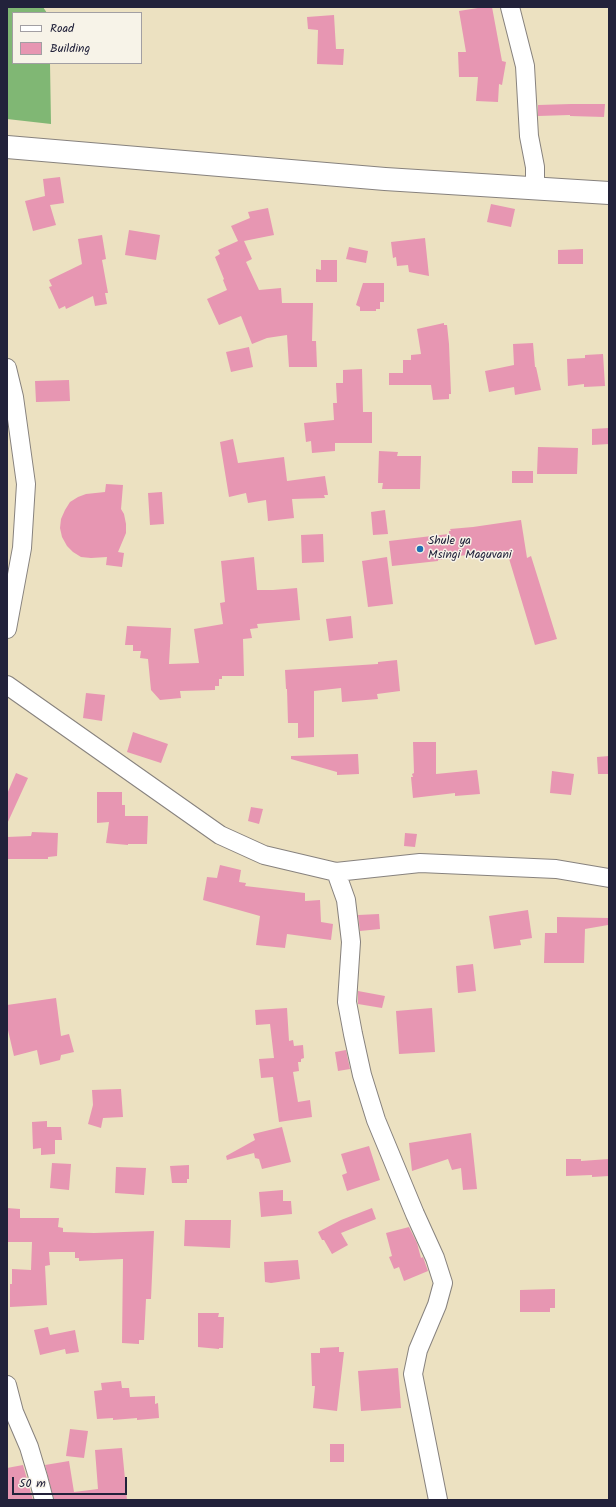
<!DOCTYPE html>
<html>
<head>
<meta charset="utf-8">
<style>
	body { margin:0 }
	#map { position:relative; width:616px; height:1507px; overflow:hidden; background:#ece1c1; font-family:Kalam,sans-serif }
	canvas { display:block }
	.frame { position:absolute; inset:0; border:8px solid #22223b; pointer-events:none }
	.legend { position:absolute; left:12px; top:12px; width:130px; height:52px; box-sizing:border-box; background:#f7f3e8; border:1px solid #a29fa3; margin:0; padding:5px 7px; list-style:none; font-size:12px; color:#22223b }
	.legend li { display:flex; align-items:center; gap:8px; height:20px }
	.legend b { width:20px; border:1px solid #a29fa3 }
	.scale { position:absolute; left:12px; top:1477px; width:115px; height:18px; box-sizing:border-box; border:2px solid #22223b; border-top:0; padding-left:5px; font-size:12px; line-height:14px; white-space:nowrap; color:#22223b; -webkit-text-stroke:3px #f7f3e8; paint-order:stroke }
</style>
</head>
<body>
<div id="map">
<canvas width="616" height="1507"></canvas>
<div class="frame"></div>
<ul class="legend">
<li><b style="height:5px;background:#fff"></b>Road</li>
<li><b style="height:11px;background:#e796b2"></b>Building</li>
</ul>
<div class="scale">50 m</div>
</div>
<script>
const context = document.querySelector('canvas').getContext('2d');
context.lineJoin = 'round';
function fillPath(path, color) { context.fillStyle = color; context.fill(path, 'evenodd'); }
const poly = rows => new Path2D(rows.map(r => 'M' + r).join(''));
function trace(path, color, width, dash) { context.strokeStyle = color; context.lineWidth = width; context.lineCap = dash ? 'butt' : 'round'; context.setLineDash(dash || []); context.stroke(path); }
function drawText(font, color, halo, rows, align = 'center') {
  context.font = font + ' Kalam,sans-serif'; context.lineWidth = 3; context.setLineDash([]); context.textBaseline = 'middle'; context.strokeStyle = halo; context.fillStyle = color; for (const [text, x, y, turn = 0] of rows) {
    context.save(); context.translate(x, y); context.rotate((+turn || 0) * Math.PI / 180); context.textAlign = isNaN(turn) ? turn : align; if (halo) context.strokeText(text, 0, 0); context.fillText(text, 0, 0); context.restore();
  }
}
fillPath(poly([
	[7,7,43,7,47,13,13,13,13,63,50,63,51,124,7,119]
]), '#80b774');
fillPath(poly([
	[484,7,492,7,502,61,506,62,502,85,499,84,498,102,476,101,478,77,459,77,458,52,466,52,459,11],
	[334,15,336,49,344,49,343,65,317,64,318,30,308,29,307,17],
	[571,104,605,104,604,117,570,116,570,115,538,116,538,105],
	[60,177,64,203,50,205,56,225,33,231,25,201,45,196,43,179],
	[491,204,515,209,511,227,487,222],
	[268,208,274,235,244,241,252,259,246,262,259,290,281,288,282,303,313,303,312,341,316,341,317,367,289,367,287,335,267,338,252,344,241,316,219,325,207,299,227,290,223,280,224,279,215,257,220,254,218,250,238,241,231,226,250,218,248,212],
	[129,230,160,235,156,260,125,255],
	[102,235,106,259,102,260,108,293,105,293,107,304,95,306,93,296,66,309,65,306,59,309,49,287,52,286,49,280,82,264,78,239],
	[425,238,429,276,409,272,408,265,397,266,396,257,393,258,391,242],
	[349,247,368,251,366,263,346,259],
	[583,249,583,264,558,264,558,250],
	[321,260,337,260,337,282,316,282,316,269,321,270],
	[363,283,384,283,384,302,380,302,380,309,376,309,376,311,360,311,360,307,356,305],
	[444,323,444,325,447,325,449,344,451,394,449,394,449,399,433,400,431,385,389,385,389,373,403,373,403,360,411,360,411,355,421,354,417,329],
	[533,343,535,367,536,367,541,390,515,395,514,387,489,392,485,371,514,365,513,344],
	[249,347,253,367,231,372,226,352],
	[603,354,605,386,584,387,584,384,568,386,567,359,585,358,585,355],
	[362,369,363,412,372,412,372,443,335,443,335,451,312,453,311,441,306,442,304,423,334,420,333,403,337,403,336,383,343,383,343,370],
	[69,380,70,401,36,402,35,381],
	[609,428,609,444,592,445,592,429],
	[233,439,238,463,284,457,287,481,325,476,328,495,324,495,325,498,292,499,294,518,268,521,266,500,248,503,246,493,229,497,220,442],
	[538,447,578,448,577,474,537,474],
	[379,451,398,452,397,456,421,456,420,489,382,489,383,483,378,483],
	[512,471,533,471,533,483,512,483],
	[106,484,123,485,121,509,124,514,126,524,126,533,118,552,124,553,122,567,106,565,107,557,91,558,81,557,73,552,67,546,62,537,60,528,61,519,65,510,70,502,78,497,86,494,105,492],
	[162,492,164,524,150,525,148,493],
	[385,510,388,534,373,535,371,512],
	[521,520,527,558,531,556,557,639,535,645,507,552,444,557,444,559,438,560,438,561,392,566,389,541,449,534,449,531,451,531,450,529,473,527],
	[323,534,324,562,302,563,301,535],
	[254,557,257,590,273,590,297,588,300,620,257,624,258,628,250,629,252,638,243,639,244,676,222,676,222,679,219,679,219,686,215,686,215,690,180,691,181,698,160,700,151,690,148,659,140,658,141,651,133,651,133,645,125,645,127,626,171,628,169,664,199,663,194,629,223,624,220,603,225,602,221,561],
	[387,557,393,604,368,607,362,561],
	[351,616,353,638,329,641,326,619],
	[397,660,400,691,377,694,378,699,342,702,341,688,314,691,314,737,298,738,298,723,288,723,287,689,286,689,285,670,378,664,378,662],
	[86,693,105,695,102,721,83,718],
	[133,732,168,744,161,763,127,752],
	[413,742,436,742,436,774,477,770,480,794,455,796,455,793,413,798,411,777,413,777,412,774,414,773],
	[358,754,359,774,337,775,337,772,291,759,291,756],
	[609,756,609,774,598,774,597,757],
	[552,771,574,774,571,795,550,793],
	[16,773,28,778,7,824,7,794],
	[97,792,122,792,122,805,125,805,125,816,148,816,147,844,128,844,128,845,106,843,109,822,97,823],
	[251,807,263,809,259,824,248,821],
	[32,832,58,833,57,856,48,857,48,859,7,859,7,837,31,836],
	[405,833,417,834,415,847,404,846],
	[220,865,241,870,239,882,246,883,245,886,305,893,305,901,320,900,321,922,333,924,331,940,287,934,285,948,256,945,260,916,203,900,207,877,217,878],
	[528,910,532,938,520,940,521,945,494,949,489,916],
	[379,914,380,929,360,931,358,915],
	[557,917,608,918,608,925,585,929,584,963,544,963,545,933,557,933],
	[473,964,476,991,458,993,456,966],
	[358,991,385,996,382,1008,358,1004],
	[56,998,61,1036,69,1034,74,1052,61,1055,60,1060,40,1065,37,1050,14,1056,7,1026,7,1005],
	[287,1008,289,1041,293,1040,294,1046,303,1045,304,1058,301,1059,301,1062,298,1062,299,1071,293,1072,298,1102,310,1100,312,1117,279,1122,273,1077,261,1078,259,1059,274,1058,270,1024,256,1025,255,1010],
	[432,1008,435,1052,399,1054,396,1011],
	[346,1050,350,1069,338,1071,335,1052],
	[121,1089,123,1117,103,1118,101,1128,88,1124,93,1105,92,1090],
	[47,1121,47,1127,61,1127,62,1140,55,1140,55,1154,41,1155,41,1148,33,1149,32,1122],
	[282,1127,291,1162,262,1169,259,1159,255,1158,254,1153,227,1160,226,1156,255,1140,253,1134],
	[471,1133,477,1189,463,1190,461,1168,452,1170,448,1159,412,1171,409,1143],
	[369,1146,380,1180,347,1191,342,1175,347,1173,341,1154],
	[566,1159,581,1159,581,1161,609,1159,609,1176,592,1177,592,1175,566,1176],
	[52,1163,71,1164,69,1190,50,1188],
	[189,1165,189,1179,187,1179,187,1183,172,1183,170,1166],
	[116,1167,146,1168,144,1195,115,1193],
	[283,1190,283,1201,291,1201,292,1214,261,1217,259,1192],
	[7,1208,20,1209,20,1218,59,1218,58,1227,63,1228,63,1232,94,1233,154,1231,151,1299,146,1299,144,1340,139,1340,139,1344,122,1343,123,1259,79,1261,79,1258,75,1258,75,1252,49,1252,50,1265,45,1266,47,1305,10,1307,10,1284,12,1284,12,1269,31,1270,32,1242,7,1242],
	[372,1208,376,1219,341,1233,348,1245,332,1254,324,1240,322,1240,318,1232,341,1220],
	[185,1220,231,1220,230,1248,184,1246],
	[409,1227,417,1243,421,1258,423,1257,428,1271,404,1281,399,1267,394,1269,389,1257,392,1256,386,1233],
	[298,1260,300,1279,271,1283,265,1282,264,1262],
	[555,1289,555,1308,550,1308,550,1312,520,1312,520,1290],
	[198,1313,219,1313,218,1317,224,1317,223,1348,219,1348,219,1349,198,1347],
	[48,1327,50,1335,75,1330,79,1352,66,1354,65,1349,40,1355,34,1330],
	[339,1347,339,1352,344,1352,337,1411,313,1408,315,1386,312,1386,311,1353,320,1353,320,1348],
	[398,1368,401,1408,361,1411,358,1371],
	[121,1381,122,1388,129,1388,130,1397,155,1396,155,1404,158,1403,159,1418,137,1420,137,1418,113,1420,113,1418,97,1419,94,1391,102,1390,101,1383],
	[70,1429,88,1431,84,1458,66,1456],
	[330,1444,344,1444,344,1462,330,1462],
	[122,1448,127,1500,54,1500,45,1465,69,1461,74,1492,98,1489,95,1450],
	[23,1465,33,1500,7,1500,7,1468]
]), '#e796b2');
const minor = poly([
	[510,7,525,66,529,136,535,167,535,189],
	[7,368,14,397,26,484,22,548,7,629],
	[7,685,220,835,264,855,336,872,420,863,556,869,609,878],
	[336,872,346,900,351,942,347,1002,353,1034,362,1075,376,1120,415,1214,435,1258,443,1283,437,1305,418,1350,413,1374,438,1500],
	[7,1385,14,1412,29,1447,38,1477,44,1500]
]);
const tertiary = poly([
	[7,147,385,179,609,193]
]);
trace(minor, '#87827e', 20);
trace(tertiary, '#87827e', 24);
trace(minor, '#fff', 18);
trace(tertiary, '#fff', 22);
for (const [x, y, r, color] of [
	[420,549,4,"#1f6fb2"]
]) { const dot = new Path2D(); dot.arc(x, y, r, 0, 2 * Math.PI); context.fillStyle = color; context.fill(dot); trace(dot, '#f7f3e8', 1.5); }
drawText('12px', '#22223b', '#f7f3e8', [
	["Shule ya",428,542],
	["Msingi Maguvani",428,556]
], 'left');
</script>
</body>
</html>
